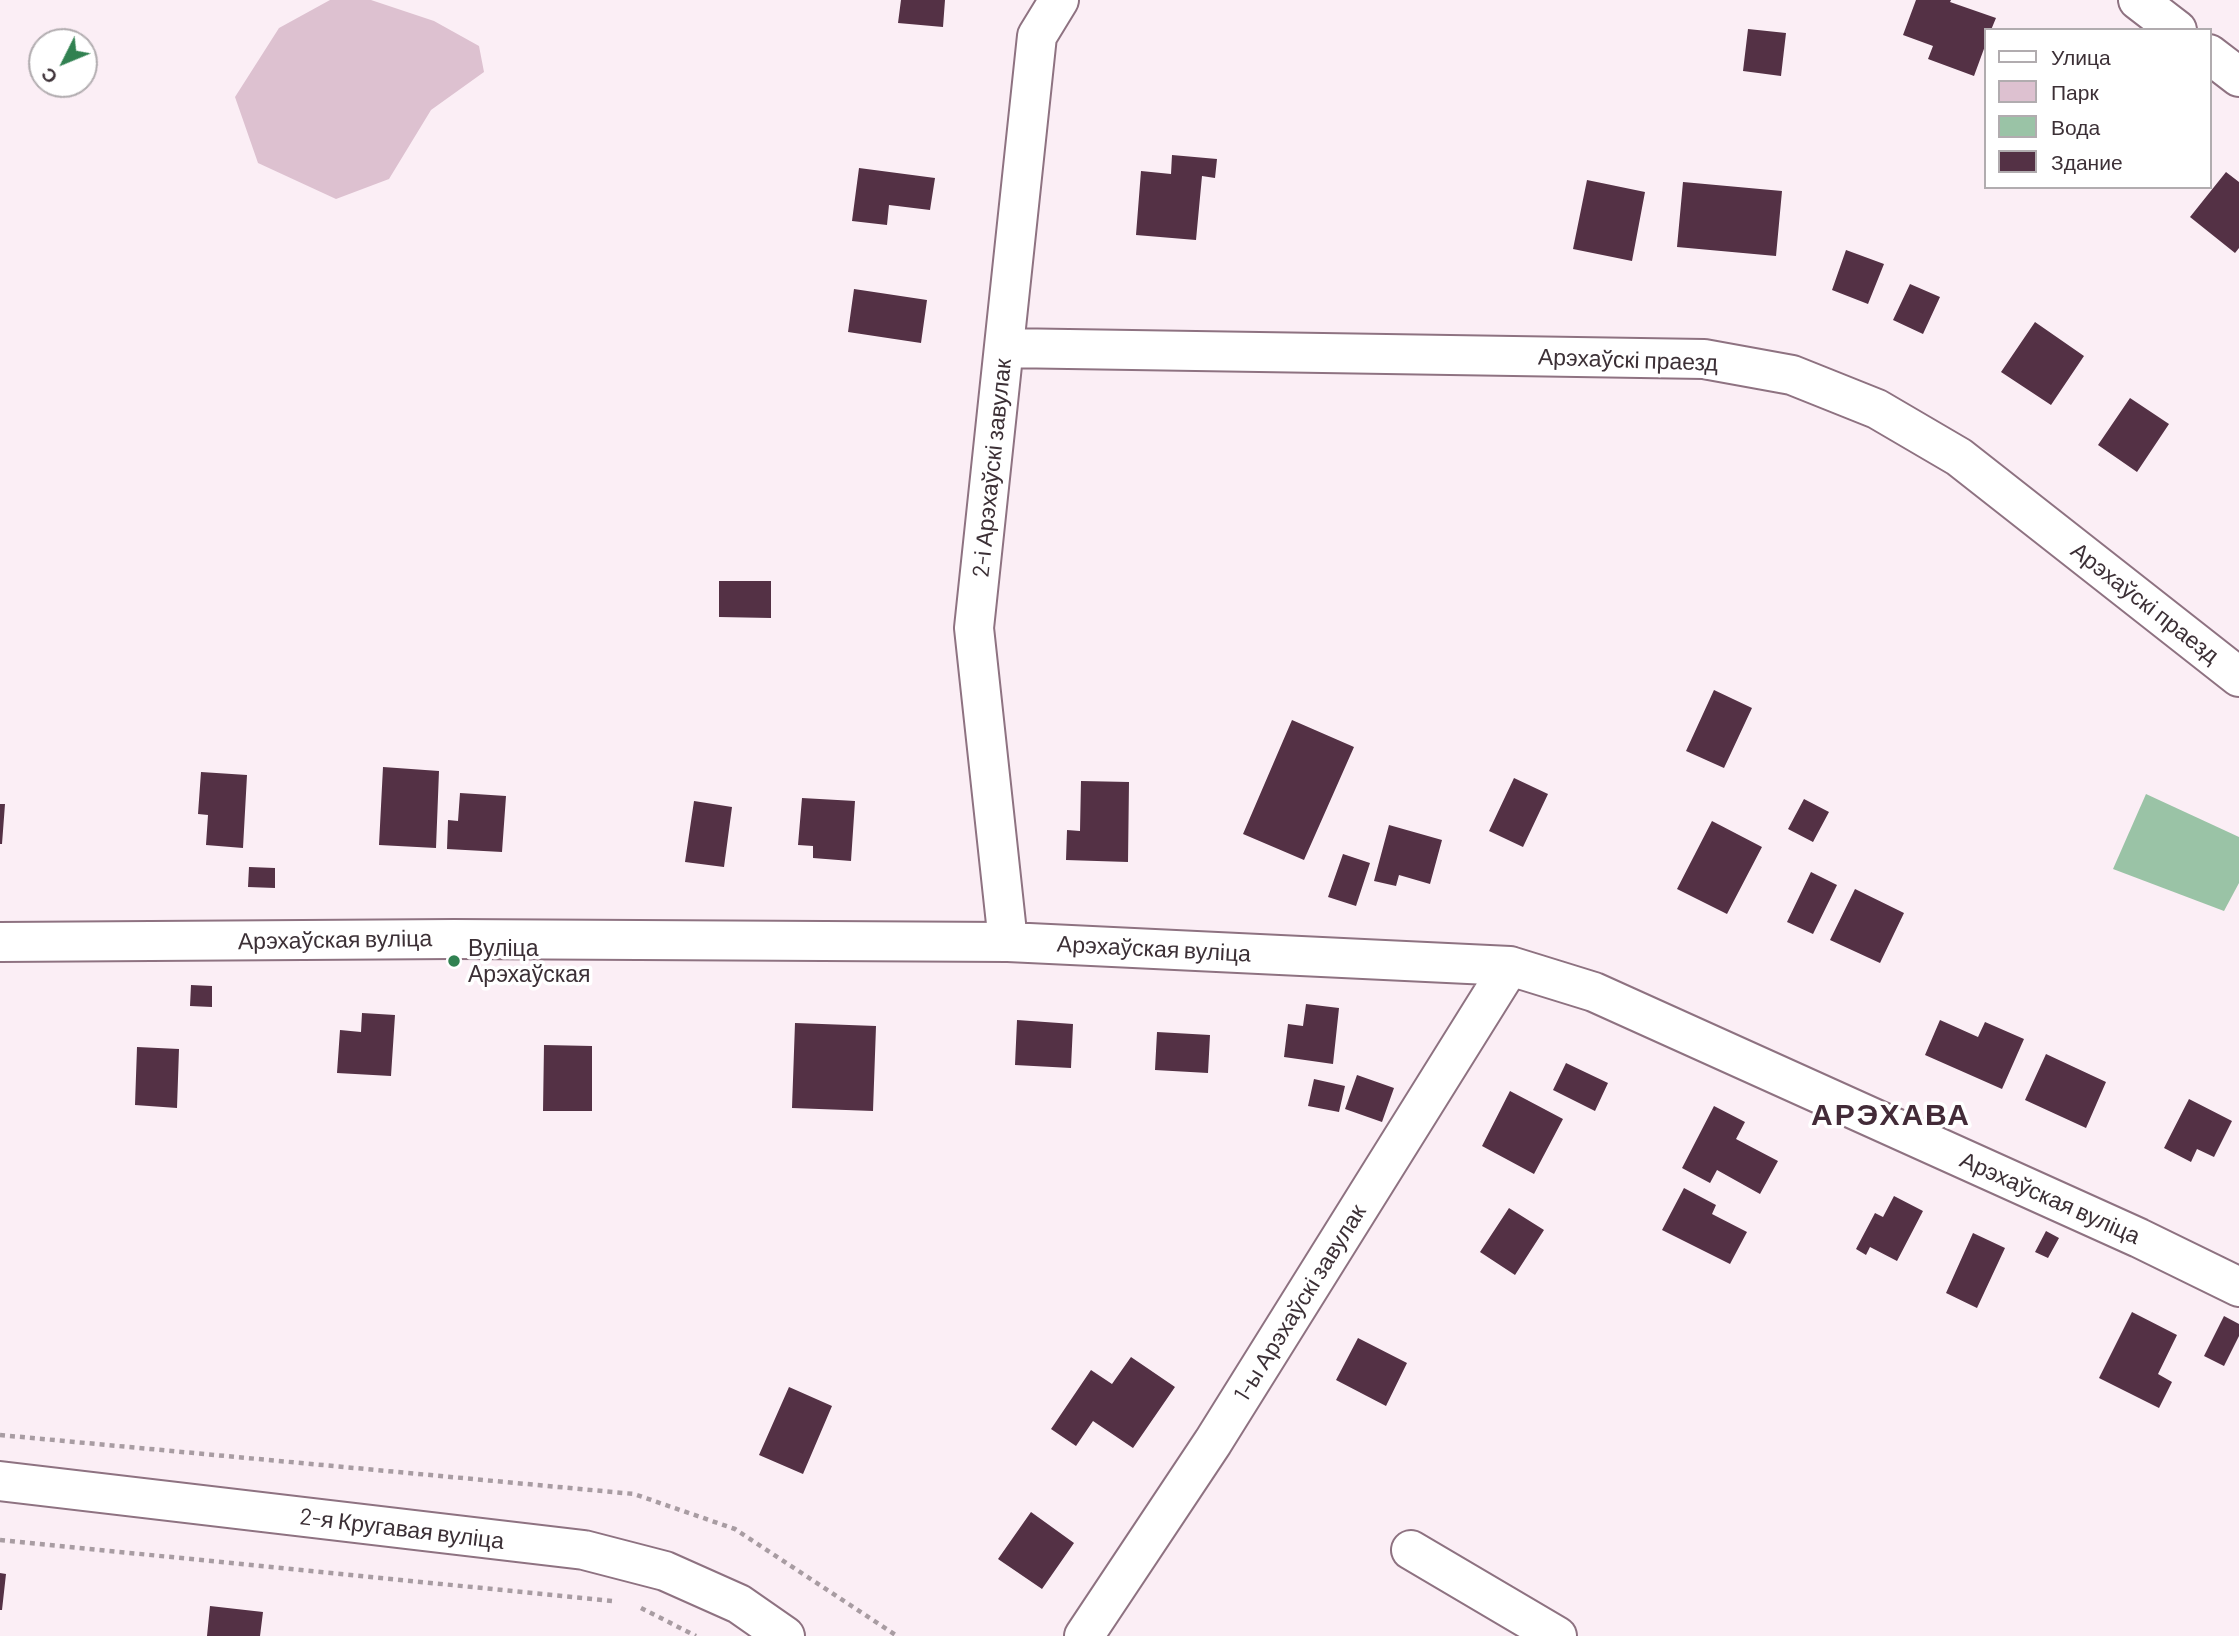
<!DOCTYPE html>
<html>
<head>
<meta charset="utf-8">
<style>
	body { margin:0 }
	#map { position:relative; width:2239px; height:1636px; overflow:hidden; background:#fbeef5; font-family:Barlow,sans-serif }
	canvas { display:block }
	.legend { position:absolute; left:1984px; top:28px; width:228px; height:161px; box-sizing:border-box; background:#fff; border:2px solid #b1acaf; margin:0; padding:9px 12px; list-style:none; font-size:21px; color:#3c3036 }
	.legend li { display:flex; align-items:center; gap:14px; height:35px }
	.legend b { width:35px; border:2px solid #b1acaf }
	.north { position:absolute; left:28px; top:28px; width:70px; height:70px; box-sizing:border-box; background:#fff; border:2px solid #b1acaf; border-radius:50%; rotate:227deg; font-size:19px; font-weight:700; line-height:28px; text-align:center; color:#3c3036 }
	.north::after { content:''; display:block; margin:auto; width:24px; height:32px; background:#318151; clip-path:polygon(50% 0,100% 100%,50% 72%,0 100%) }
</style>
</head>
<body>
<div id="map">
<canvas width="2239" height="1636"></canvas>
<ul class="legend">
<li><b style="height:9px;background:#fff"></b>Улица</li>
<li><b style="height:19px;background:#ddc1d0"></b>Парк</li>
<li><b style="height:19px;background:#9ac3a6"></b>Вода</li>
<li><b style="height:19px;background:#543145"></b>Здание</li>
</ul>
<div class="north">С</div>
</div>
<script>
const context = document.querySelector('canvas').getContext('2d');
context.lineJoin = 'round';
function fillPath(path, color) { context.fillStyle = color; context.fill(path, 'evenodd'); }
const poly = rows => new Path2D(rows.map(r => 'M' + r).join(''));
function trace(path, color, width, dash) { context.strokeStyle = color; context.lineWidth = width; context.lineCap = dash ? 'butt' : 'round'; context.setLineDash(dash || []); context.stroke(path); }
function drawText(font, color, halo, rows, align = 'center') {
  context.font = font + ' Barlow,sans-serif'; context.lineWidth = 7; context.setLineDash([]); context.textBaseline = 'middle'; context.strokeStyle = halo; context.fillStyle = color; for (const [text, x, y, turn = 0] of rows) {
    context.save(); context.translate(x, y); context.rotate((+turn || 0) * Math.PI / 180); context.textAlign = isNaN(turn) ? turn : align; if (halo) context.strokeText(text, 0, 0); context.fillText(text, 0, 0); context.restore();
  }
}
fillPath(poly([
	[330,0,371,0,434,21,479,46,484,72,431,110,389,179,336,199,258,163,235,97,279,28]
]), '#ddc1d0');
fillPath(poly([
	[2146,794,2239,837,2239,883,2224,911,2113,869]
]), '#9ac3a6');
fillPath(poly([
	[901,0,945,0,943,27,898,23],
	[1916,0,1951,0,1950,2,1996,18,1991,30,1985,30,1985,46,1974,76,1928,59,1933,46,1903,35],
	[1748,29,1786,33,1781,76,1743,71],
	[1172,155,1217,159,1215,178,1202,176,1196,240,1136,235,1141,171,1171,174],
	[859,168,935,178,930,210,889,205,887,225,852,221],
	[2226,172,2239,182,2239,248,2235,253,2190,217],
	[1587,180,1645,192,1632,261,1573,249],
	[1683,182,1782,191,1776,256,1677,247],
	[1846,250,1884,264,1868,304,1832,290],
	[1910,284,1940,297,1923,334,1893,320],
	[854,289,927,300,921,343,848,332],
	[2035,322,2084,356,2051,405,2001,372],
	[2130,398,2169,424,2137,472,2098,445],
	[719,581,771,581,771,618,719,617],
	[1714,690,1752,708,1724,768,1686,751],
	[1292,720,1354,747,1304,860,1243,834],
	[383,767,439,771,436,848,379,845],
	[201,772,247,775,243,848,206,845,208,815,198,814],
	[1514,778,1548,794,1523,847,1489,831],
	[1081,781,1129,782,1128,862,1066,860,1067,830,1080,831],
	[460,793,506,796,502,852,447,849,448,820,458,821],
	[802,798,855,801,851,861,813,858,813,846,798,845],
	[1804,799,1829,812,1813,842,1788,829],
	[694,801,732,807,724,867,685,862],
	[0,804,5,804,2,844,0,844],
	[1712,821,1762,847,1727,914,1677,889],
	[1389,825,1442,840,1430,884,1399,875,1396,886,1374,881],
	[1343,854,1370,863,1356,906,1328,897],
	[249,867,275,868,275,888,248,887],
	[1811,872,1837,885,1813,934,1787,922],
	[1855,889,1904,913,1880,963,1830,940],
	[191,985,212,986,212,1007,190,1006],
	[1306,1004,1339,1008,1333,1064,1284,1057,1288,1024,1303,1026],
	[362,1013,395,1015,391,1076,337,1073,340,1030,361,1032],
	[1017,1020,1073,1024,1071,1068,1015,1065],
	[1940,1020,1978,1037,1985,1022,2024,1039,2002,1089,1925,1055],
	[795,1023,876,1026,873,1111,792,1108],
	[1157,1032,1210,1035,1208,1073,1155,1070],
	[544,1045,592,1046,592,1111,543,1111],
	[137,1047,179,1049,177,1108,135,1105],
	[2046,1054,2106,1082,2086,1128,2025,1100],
	[1566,1063,1608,1083,1595,1111,1553,1090],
	[1357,1075,1394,1088,1382,1122,1345,1109],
	[1314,1079,1345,1086,1339,1112,1308,1106],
	[1510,1091,1563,1119,1534,1174,1482,1146],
	[2189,1099,2232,1121,2214,1157,2197,1149,2191,1162,2164,1148],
	[1714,1106,1745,1122,1736,1139,1778,1161,1760,1194,1717,1170,1710,1183,1682,1168],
	[1684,1188,1716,1205,1712,1214,1747,1232,1730,1264,1662,1230],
	[1894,1196,1923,1211,1897,1261,1870,1247,1866,1255,1856,1249,1875,1213,1883,1217],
	[1509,1208,1544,1230,1515,1275,1480,1252],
	[2046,1231,2059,1238,2048,1258,2035,1252],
	[1973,1233,2005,1248,1977,1308,1946,1293],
	[2132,1312,2177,1335,2158,1374,2172,1382,2159,1408,2099,1378],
	[2224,1316,2239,1324,2239,1336,2224,1366,2204,1356],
	[1358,1338,1407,1363,1386,1406,1336,1380],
	[1131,1357,1175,1387,1133,1448,1093,1421,1076,1446,1051,1429,1091,1370,1112,1384],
	[789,1387,832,1406,803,1474,759,1455],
	[1031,1512,1074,1543,1042,1589,998,1559],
	[0,1573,6,1574,2,1610,0,1610],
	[210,1606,263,1612,260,1636,207,1636]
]), '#543145');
const minor = poly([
	[2138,0,2177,30],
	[2209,54,2239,77],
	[1005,348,1704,359,1792,375,1877,409,1959,457,2239,677],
	[0,942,454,939,1008,942,1510,966,1594,992,2139,1238,2239,1287],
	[1008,942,974,628,1037,36,1059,0],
	[0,1481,584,1550,665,1571,739,1604,785,1636],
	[1411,1550,1557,1636],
	[1084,1636,1213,1442,1510,966]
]);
trace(minor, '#8e7281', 42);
trace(poly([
	[0,1435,634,1494,735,1529,897,1636],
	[0,1540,612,1601],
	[641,1608,696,1636]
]), '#a89ca2', 4.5, [5, 5]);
trace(minor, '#fff', 38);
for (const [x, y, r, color] of [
	[454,961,7,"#318151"]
]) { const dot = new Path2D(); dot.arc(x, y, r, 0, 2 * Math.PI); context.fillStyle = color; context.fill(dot); trace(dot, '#fff', 2.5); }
drawText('23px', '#3c3036', '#fff', [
	["Арэхаўскі праезд",1628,360,2],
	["2-і Арэхаўскі завулак",992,468,-84],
	["Арэхаўскі праезд",2145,603,38],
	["Арэхаўская вуліца",335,940,-1],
	["Арэхаўская вуліца",1154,949,3],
	["Арэхаўская вуліца",2050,1198,24],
	["1-ы Арэхаўскі завулак",1300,1303,-58],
	["2-я Кругавая вуліца",402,1529,7]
]);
drawText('23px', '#3c3036', '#fff', [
	["Вуліца",468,948],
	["Арэхаўская",468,974]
], 'left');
context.letterSpacing = '2px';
drawText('bold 30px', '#432b38', '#fff', [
	["АРЭХАВА",1891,1115]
]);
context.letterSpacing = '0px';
</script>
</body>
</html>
